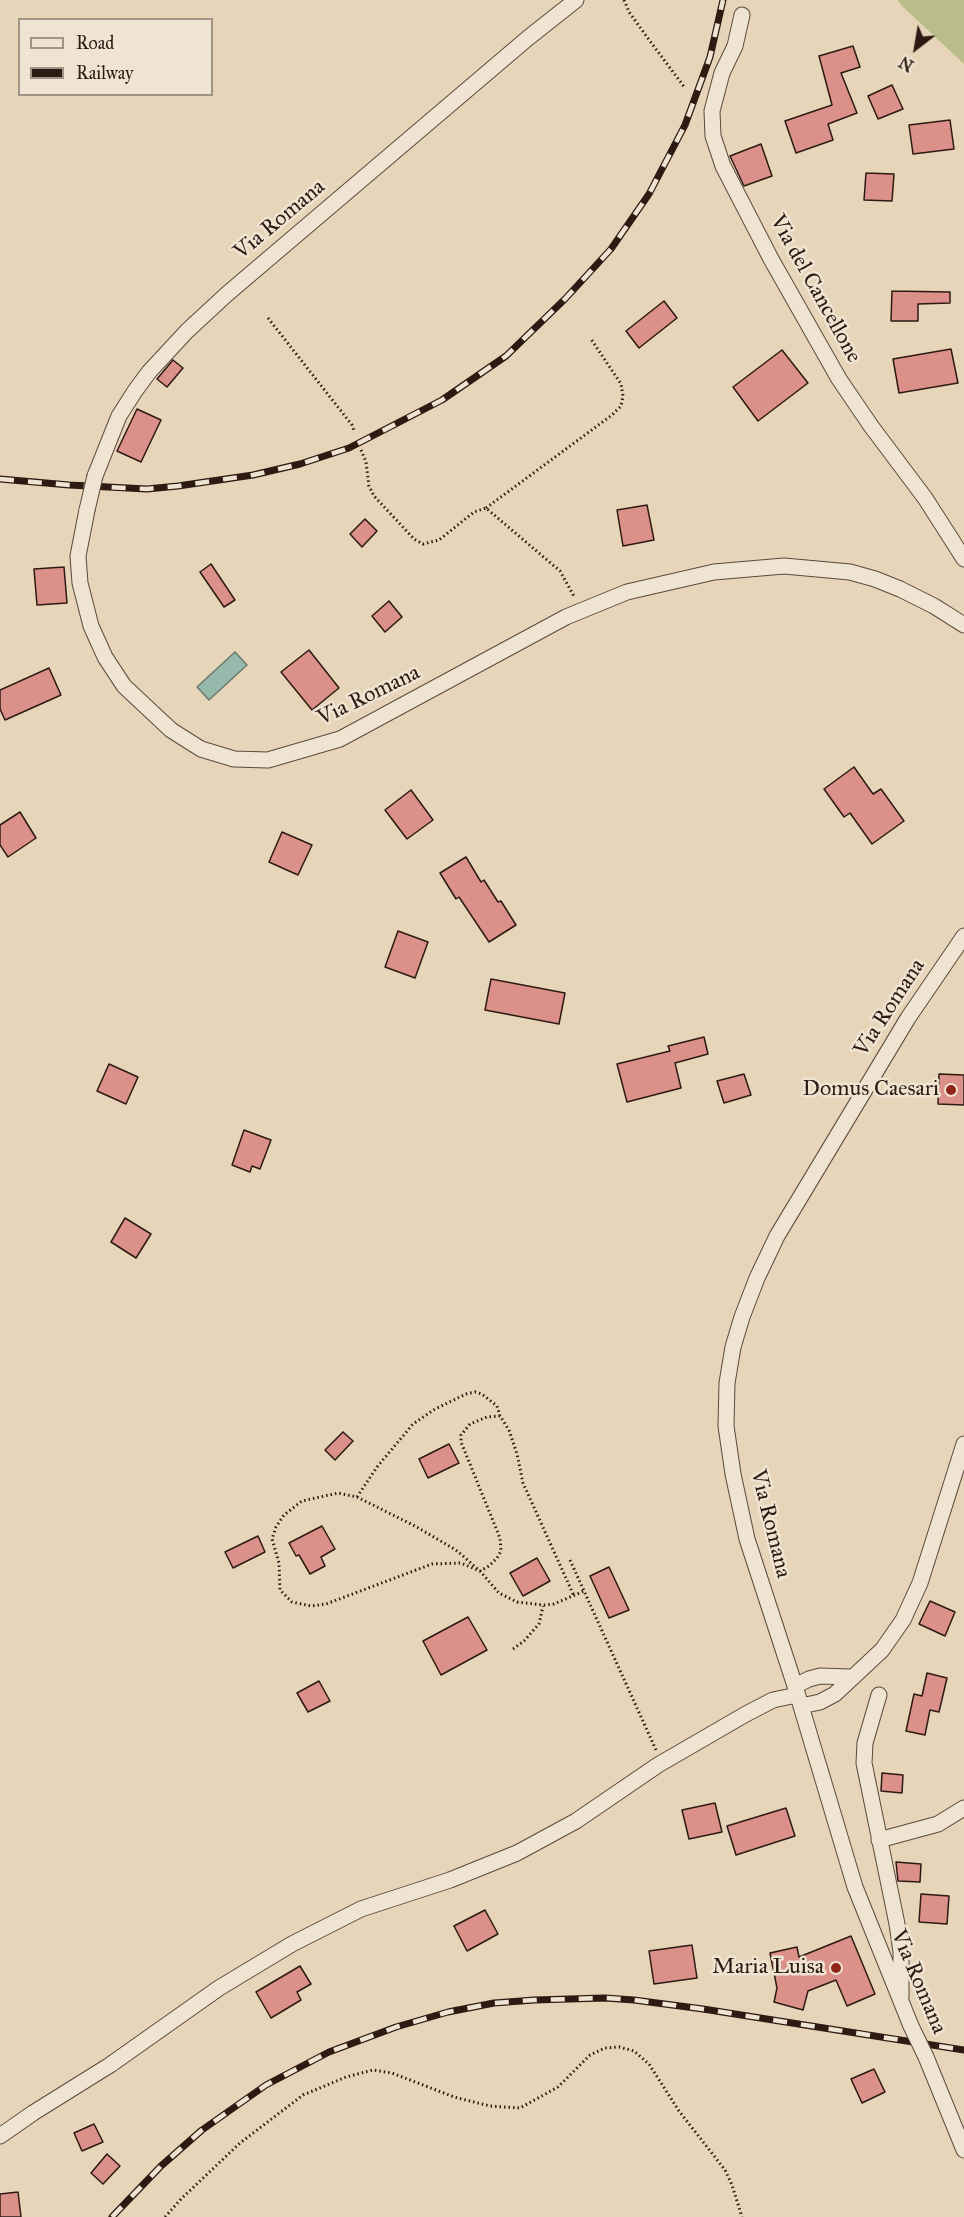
<!DOCTYPE html>
<html>
<head>
<meta charset="utf-8">
<style>
	body { margin:0 }
	#map { position:relative; width:964px; height:2217px; overflow:hidden; background:#e7d5b9; font-family:"IM FELL Great Primer",serif }
	canvas { display:block }
	.legend { position:absolute; left:18px; top:18px; width:195px; height:78px; box-sizing:border-box; background:#efe4d2; border:2px solid #a19386; margin:0; padding:8px 10px; list-style:none; font-size:18px; color:#2c1a13 }
	.legend li { display:flex; align-items:center; gap:12px; height:30px }
	.legend b { width:30px; border:2px solid #a19386 }
	.north { position:absolute; left:886px; top:18px; width:60px; height:60px; -webkit-text-stroke:4px #efe4d2; paint-order:stroke; rotate:211deg; font-size:16px; font-weight:700; line-height:24px; text-align:center; color:#2c1a13 }
	.north::after { content:''; display:block; margin:auto; width:21px; height:27px; background:#2c1a13; clip-path:polygon(50% 0,100% 100%,50% 72%,0 100%) }
</style>
</head>
<body>
<div id="map">
<canvas width="964" height="2217"></canvas>
<ul class="legend">
<li><b style="height:8px;background:#efe4d2"></b>Road</li>
<li><b style="height:8px;background:#2c1a13"></b>Railway</li>
</ul>
<div class="north">N</div>
</div>
<script>
const context = document.querySelector('canvas').getContext('2d');
context.lineJoin = 'round';
function fillPath(path, color) { context.fillStyle = color; context.fill(path, 'evenodd'); }
const poly = rows => new Path2D(rows.map(r => 'M' + r).join(''));
function trace(path, color, width, dash) { context.strokeStyle = color; context.lineWidth = width; context.lineCap = dash ? 'butt' : 'round'; context.setLineDash(dash || []); context.stroke(path); }
function drawText(font, color, halo, rows, align = 'center') {
  context.font = font + ' "IM FELL Great Primer",serif'; context.lineWidth = 5; context.setLineDash([]); context.textBaseline = 'middle'; context.strokeStyle = halo; context.fillStyle = color; for (const [text, x, y, turn = 0] of rows) {
    context.save(); context.translate(x, y); context.rotate((+turn || 0) * Math.PI / 180); context.textAlign = isNaN(turn) ? turn : align; if (halo) context.strokeText(text, 0, 0); context.fillText(text, 0, 0); context.restore();
  }
}
fillPath(poly([
	[898,0,964,0,964,64,901,5]
]), '#babc8c');
const water = poly([
	[235,652,247,665,209,700,197,687,235,652]
]);
fillPath(water, '#97b9ab');
trace(water, '#6c796e', 1.5);
const building = poly([
	[853,46,860,67,841,73,857,113,828,124,833,140,796,153,785,121,832,105,819,56,853,46],
	[892,85,903,109,878,119,868,96,892,85],
	[950,120,954,149,913,154,909,125,950,120],
	[761,144,772,176,744,186,730,156,761,144],
	[866,173,894,174,892,201,864,200,866,173],
	[892,291,950,292,950,303,918,304,918,321,891,321,892,291],
	[664,301,677,318,639,348,626,331,664,301],
	[951,349,958,383,899,393,893,359,951,349],
	[782,350,808,383,758,421,733,387,782,350],
	[173,360,183,368,167,387,157,379,173,360],
	[137,409,161,420,141,462,117,451,137,409],
	[647,505,654,540,623,546,617,510,647,505],
	[365,519,377,531,362,547,350,534,365,519],
	[211,564,235,600,224,607,200,572,211,564],
	[64,567,67,603,37,605,34,569,64,567],
	[389,601,402,617,385,632,372,616,389,601],
	[309,650,339,688,312,710,281,672,309,650],
	[49,668,61,695,5,720,0,709,0,690,49,668],
	[854,767,873,794,881,789,904,821,872,844,850,813,844,817,824,789,854,767],
	[411,790,433,820,407,839,385,810,411,790],
	[20,812,36,838,8,857,0,845,0,825,20,812],
	[282,832,312,845,298,875,269,862,282,832],
	[466,857,481,882,484,880,498,902,501,901,516,925,489,942,459,897,456,899,440,873,466,857],
	[398,931,428,942,415,978,385,967,398,931],
	[491,979,565,993,559,1024,485,1010,491,979],
	[704,1037,708,1054,675,1063,681,1088,627,1102,617,1064,670,1051,668,1046,704,1037],
	[109,1064,138,1077,126,1104,97,1091,109,1064],
	[744,1074,751,1095,724,1103,717,1081,744,1074],
	[939,1074,964,1075,964,1105,938,1104,939,1074],
	[244,1130,271,1140,260,1169,252,1166,250,1172,232,1165,244,1130],
	[125,1218,151,1234,136,1258,111,1242,125,1218],
	[343,1432,353,1441,335,1460,325,1450,343,1432],
	[449,1444,459,1463,428,1478,419,1459,449,1444],
	[322,1526,335,1549,321,1557,325,1566,310,1574,299,1555,296,1556,289,1543,322,1526],
	[258,1536,265,1552,233,1568,225,1552,258,1536],
	[537,1558,550,1581,523,1596,510,1573,537,1558],
	[609,1567,629,1610,609,1618,590,1576,609,1567],
	[930,1601,955,1612,945,1636,919,1624,930,1601],
	[468,1617,487,1650,441,1675,423,1641,468,1617],
	[927,1673,947,1678,939,1712,930,1710,925,1735,906,1731,914,1694,922,1696,927,1673],
	[319,1681,330,1701,308,1712,297,1693,319,1681],
	[882,1773,903,1775,902,1793,881,1791,882,1773],
	[715,1803,722,1832,689,1839,682,1810,715,1803],
	[786,1808,795,1836,736,1855,727,1826,786,1808],
	[896,1862,921,1864,920,1882,898,1881,896,1862],
	[921,1894,949,1896,947,1924,919,1922,921,1894],
	[485,1910,498,1934,467,1951,454,1926,485,1910],
	[851,1936,875,1994,847,2006,836,1980,808,1991,803,2010,774,2002,777,1988,770,1953,797,1947,799,1957,851,1936],
	[692,1945,697,1978,654,1984,649,1951,692,1945],
	[300,1966,311,1984,297,1992,301,2000,271,2018,256,1992,300,1966],
	[874,2069,885,2092,862,2103,851,2079,874,2069],
	[94,2124,103,2142,82,2151,74,2133,94,2124],
	[107,2154,120,2166,103,2184,91,2173,107,2154],
	[18,2192,21,2217,0,2217,0,2194,18,2192]
]);
fillPath(building, '#db9089');
trace(building, '#2c1a13', 1.5);
const minor = poly([
	[742,15,735,46,722,73,712,111,713,136,723,166,771,259,839,379,871,426,925,498,964,559],
	[95,476,119,416,135,391,149,372,187,331,227,294,528,38,576,0],
	[87,510,78,556,80,583,91,626,105,657,124,686,171,730,201,749,234,759,268,760,340,739,566,617,627,592,714,572,784,566,850,572,875,579,900,589,934,606,964,625],
	[795,1686,809,1679,820,1676,851,1677],
	[879,1695,865,1743,864,1763,897,1924,901,1952,901,1997],
	[801,1706,820,1702,835,1694,882,1650,903,1620,920,1583,964,1444],
	[879,1840,938,1824,964,1808],
	[911,2026,855,1887,795,1686,747,1539,733,1474,726,1426,727,1383,733,1347,742,1317,757,1278,777,1236,908,1018,964,936],
	[926,2057,964,2150],
	[0,2136,33,2113,110,2065,219,1988,292,1944,361,1909,450,1880,517,1853,576,1821,658,1765,746,1714,773,1700,797,1695]
]);
trace(minor, '#5b493c', 17);
trace(poly([
	[624,0,629,12,647,37,685,88],
	[268,318,352,425,354,430],
	[361,450,366,462,369,486,374,496,414,539,423,544,439,540,474,512,486,508,560,571,575,598],
	[486,508,612,415,621,406,623,396,621,384,591,339],
	[500,1416,487,1417,470,1424,461,1435,461,1442,500,1538,501,1551,497,1558,489,1566,480,1571,461,1563,432,1564,326,1604,311,1606,292,1602,280,1590,279,1563,272,1539,276,1527,284,1515,302,1501,338,1493,357,1497,415,1526,456,1550,480,1571,499,1593,517,1602,544,1605,554,1604,584,1591],
	[357,1497,377,1467,413,1424,435,1409,466,1394,475,1392,482,1394,497,1406,500,1416,509,1430,517,1454,523,1483,574,1596],
	[570,1560,656,1750],
	[513,1649,524,1641,539,1624,543,1606],
	[165,2217,181,2199,240,2143,303,2095,346,2077,373,2070,392,2073,454,2097,490,2106,520,2108,558,2087,590,2055,605,2048,619,2047,634,2051,649,2064,679,2111,725,2170,732,2185,742,2217]
]), '#2c1a13', 3, [1.5, 3]);
trace(minor, '#efe4d2', 15);
const rail = poly([
	[0,479,69,485,147,489,178,486,253,475,300,464,349,448,442,400,506,356,565,299,611,249,649,194,685,125,710,57,723,0],
	[112,2217,161,2166,202,2130,266,2085,329,2052,396,2027,448,2012,494,2003,534,2000,605,1998,634,2000,703,2009,964,2050]
]);
trace(rail, '#2c1a13', 7);
trace(rail, '#efe4d2', 4.5, [14]);
const minorBridge = poly([
	[87,510,95,476],
	[911,2026,926,2057]
]);
trace(minorBridge, '#5b493c', 17, []);
trace(minorBridge, '#efe4d2', 15);
for (const [x, y, r, color] of [
	[951,1090,6,"#8f2418"],
	[836,1968,6,"#8f2418"]
]) { const dot = new Path2D(); dot.arc(x, y, r, 0, 2 * Math.PI); context.fillStyle = color; context.fill(dot); trace(dot, '#efe4d2', 2); }
drawText('22px', '#2c1a13', '#efe4d2', [
	["Via Romana",280,220,-40],
	["Via del Cancellone",815,289,61],
	["Via Romana",369,696,-26],
	["Via Romana",890,1008,-57],
	["Via Romana",770,1524,76],
	["Via Romana",918,1982,67]
]);
drawText('22px', '#2c1a13', '#efe4d2', [
	["Domus Caesari",939,1090],
	["Maria Luisa",824,1968]
], 'right');
</script>
</body>
</html>
